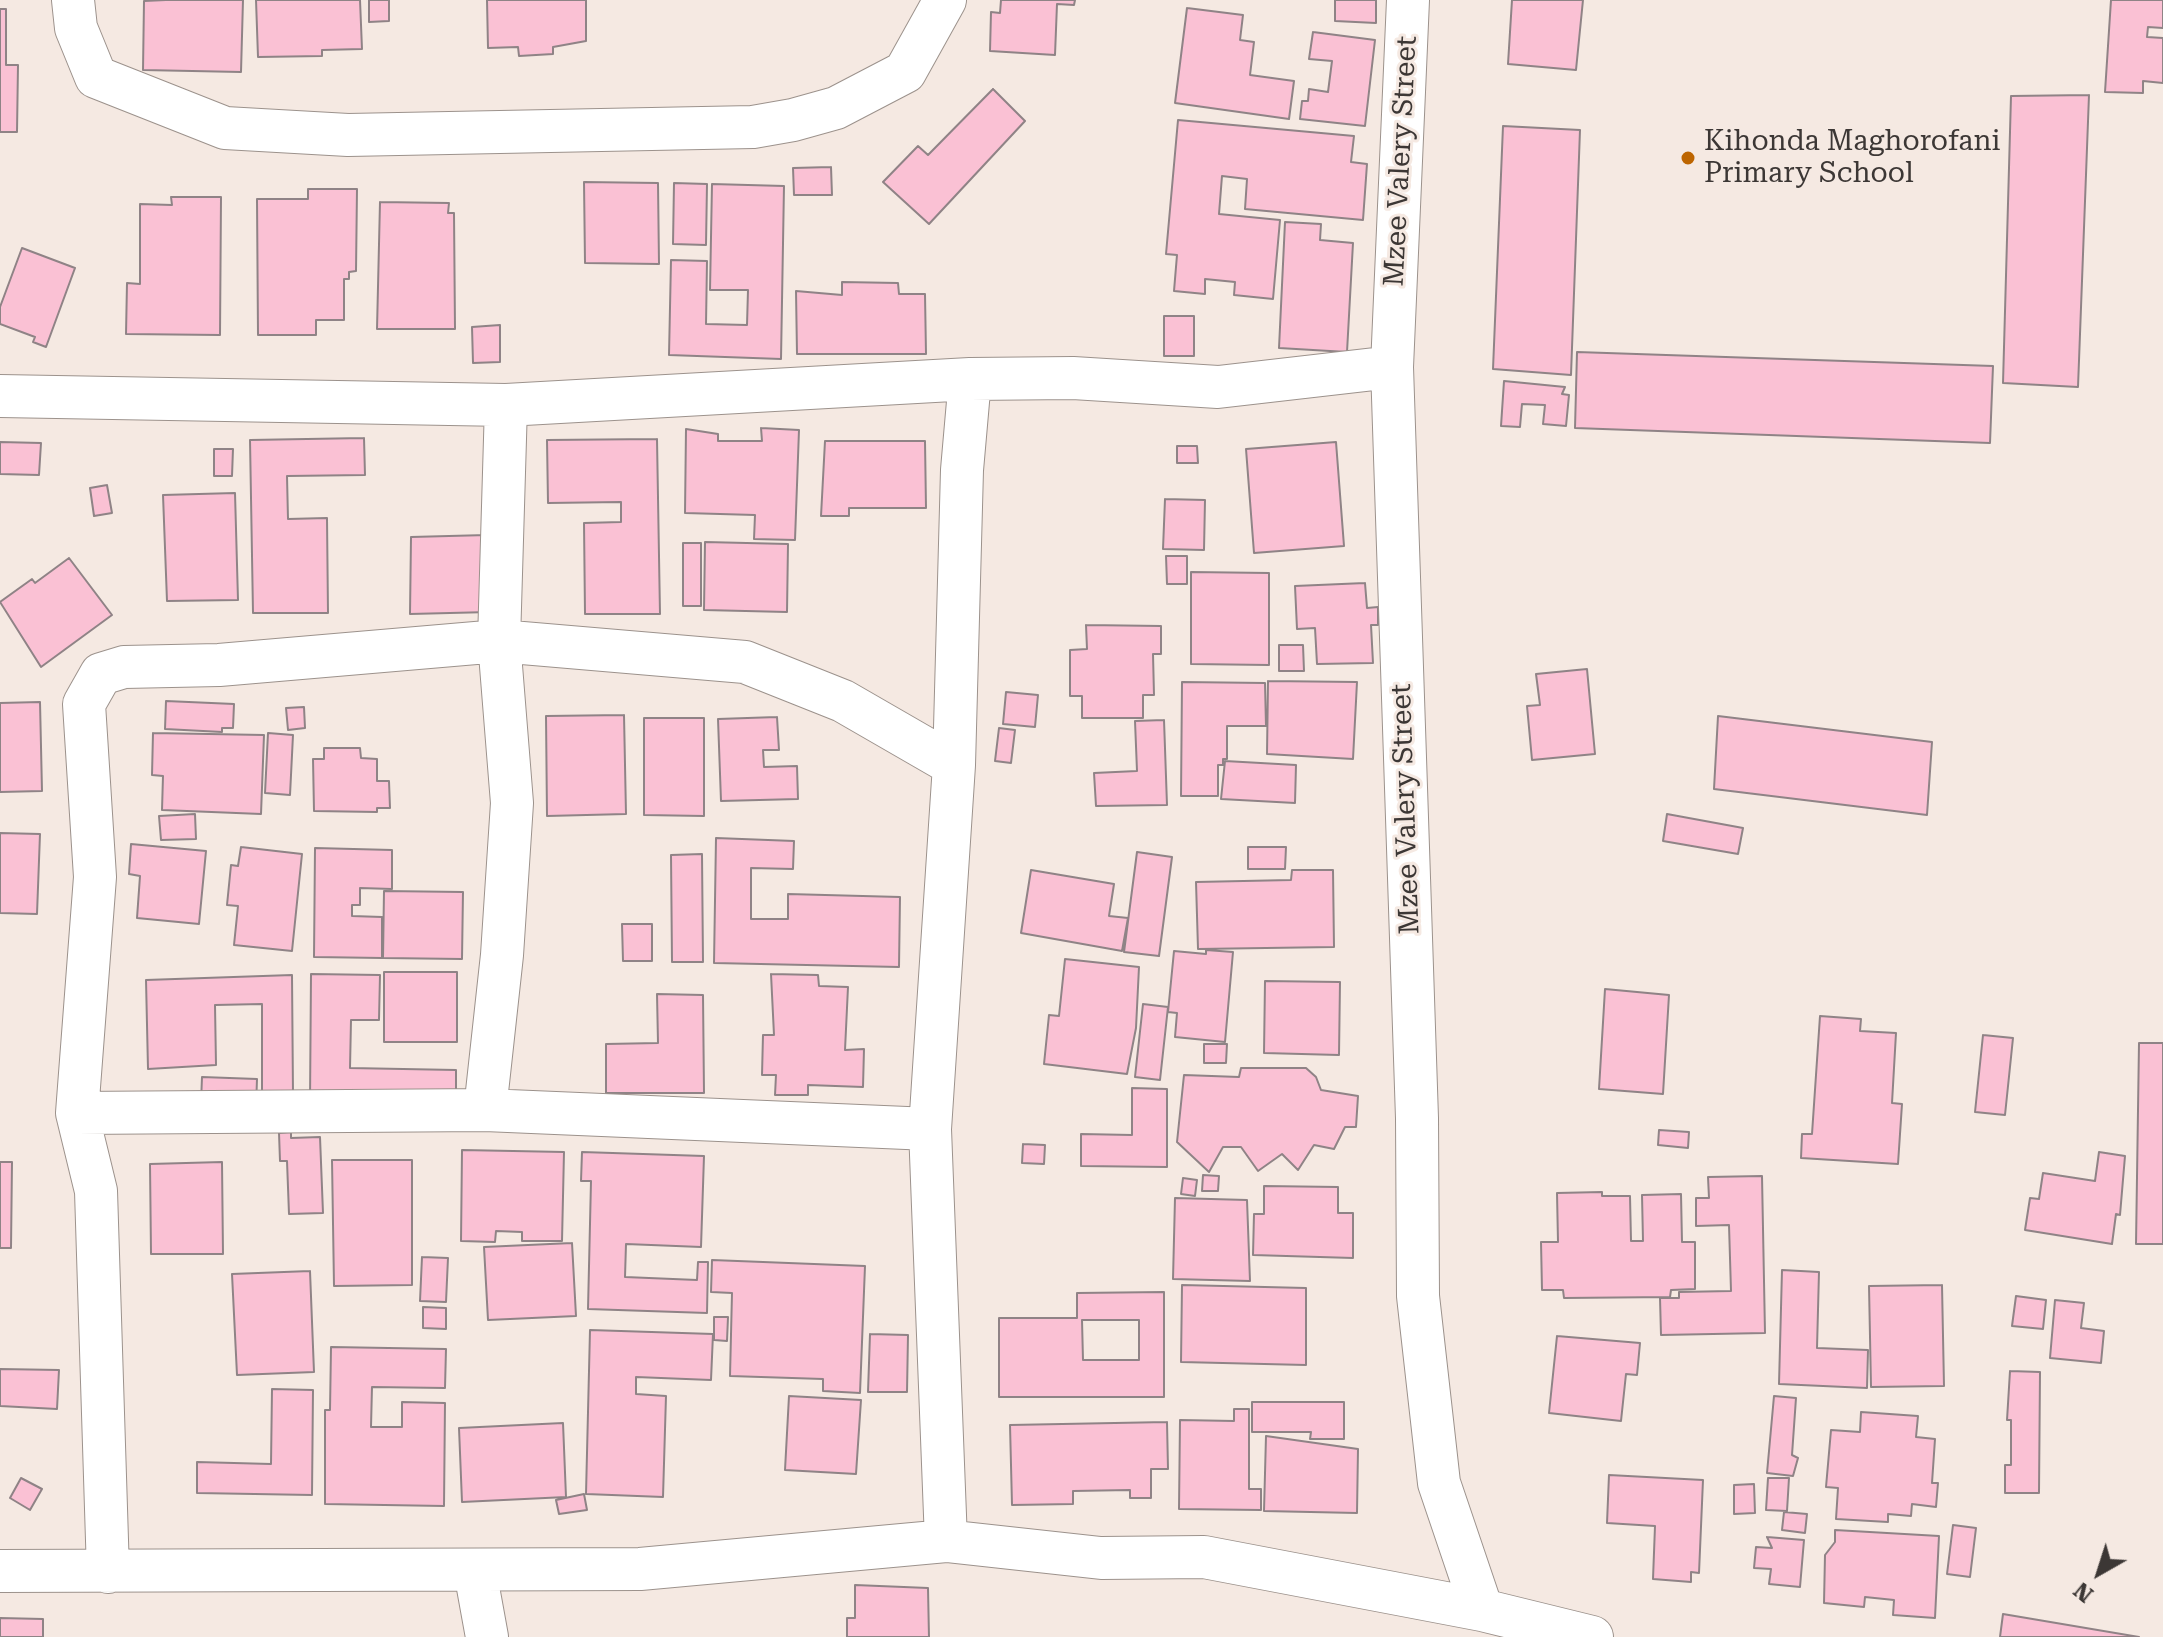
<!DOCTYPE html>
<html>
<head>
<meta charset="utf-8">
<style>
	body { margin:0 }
	#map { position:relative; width:2163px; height:1637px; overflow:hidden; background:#f5e9e2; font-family:"Roboto Serif",serif }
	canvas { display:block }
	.north { position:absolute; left:2059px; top:1533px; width:80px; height:80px; -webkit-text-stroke:6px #f5e9e2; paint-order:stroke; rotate:219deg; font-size:22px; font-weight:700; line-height:32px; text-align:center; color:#3c3735 }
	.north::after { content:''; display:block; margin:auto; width:28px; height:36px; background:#3c3735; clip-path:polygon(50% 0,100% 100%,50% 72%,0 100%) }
</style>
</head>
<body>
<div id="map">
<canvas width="2163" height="1637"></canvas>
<div class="north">N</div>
</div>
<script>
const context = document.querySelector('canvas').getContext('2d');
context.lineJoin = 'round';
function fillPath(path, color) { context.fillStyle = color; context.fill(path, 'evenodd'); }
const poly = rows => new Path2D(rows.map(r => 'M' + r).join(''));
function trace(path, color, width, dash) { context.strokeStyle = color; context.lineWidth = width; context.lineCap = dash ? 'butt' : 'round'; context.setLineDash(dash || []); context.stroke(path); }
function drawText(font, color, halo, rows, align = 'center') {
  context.font = font + ' "Roboto Serif",serif'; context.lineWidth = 6; context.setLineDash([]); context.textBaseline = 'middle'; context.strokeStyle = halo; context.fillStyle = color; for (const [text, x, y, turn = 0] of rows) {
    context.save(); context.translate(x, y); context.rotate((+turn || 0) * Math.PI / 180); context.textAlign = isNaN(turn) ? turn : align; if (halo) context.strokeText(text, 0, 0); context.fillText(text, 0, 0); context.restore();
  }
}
const building = poly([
	[166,0,243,0,241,72,143,70,144,1,166,0],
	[256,0,360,0,362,49,322,50,322,56,258,57,256,0],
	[369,0,389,0,389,21,369,22,369,0],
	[487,0,586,0,586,41,553,47,553,54,519,56,518,47,488,48,487,0],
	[1001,0,1075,0,1074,5,1057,4,1055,55,990,51,991,12,1000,13,1001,0],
	[1335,0,1376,0,1376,23,1335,21,1335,0],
	[1512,0,1583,0,1576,70,1508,64,1512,0],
	[2111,0,2163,0,2163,28,2148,27,2147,37,2163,38,2163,83,2143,81,2143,93,2105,92,2111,0],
	[1187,8,1243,15,1240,40,1254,42,1250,75,1294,81,1289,119,1175,103,1187,8],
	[0,9,6,9,6,65,18,65,17,132,0,132,0,9],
	[1313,32,1375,40,1365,126,1300,119,1302,101,1308,101,1309,89,1328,92,1332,61,1309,59,1313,32],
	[993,89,1025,121,929,224,883,182,918,146,928,155,993,89],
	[2089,95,2078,387,2003,383,2011,96,2089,95],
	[1178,120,1354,136,1351,162,1367,164,1363,220,1245,209,1247,179,1222,176,1219,214,1280,220,1273,299,1234,295,1235,282,1205,279,1205,294,1174,291,1177,255,1166,254,1178,120],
	[1503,126,1580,130,1571,375,1493,369,1503,126],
	[831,167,832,195,794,195,793,168,831,167],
	[584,182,658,183,659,264,585,263,584,182],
	[674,183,707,184,706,245,673,244,674,183],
	[712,184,784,186,781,359,669,355,671,260,707,261,706,324,747,325,748,290,710,290,712,184],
	[308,189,357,189,356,271,349,272,349,279,344,279,344,320,316,320,316,335,258,335,257,199,308,199,308,189],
	[171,197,221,197,220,335,126,334,127,283,140,284,140,204,172,205,171,197],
	[380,202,449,203,448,213,454,213,455,329,377,329,380,202],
	[1285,222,1321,224,1320,240,1353,243,1347,352,1279,348,1285,222],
	[22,248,75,268,46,347,33,342,35,337,0,324,0,307,22,248],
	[842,282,898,283,899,294,925,294,926,354,797,354,796,291,842,295,842,282],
	[1164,316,1194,316,1194,356,1164,356,1164,316],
	[500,325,500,362,473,363,472,327,500,325],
	[1577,352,1993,366,1990,443,1575,428,1577,352],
	[1504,381,1565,387,1562,394,1569,395,1566,426,1543,424,1545,405,1522,404,1520,427,1501,426,1504,381],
	[761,428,799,430,795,540,754,539,755,515,685,513,686,429,718,434,718,441,762,441,761,428],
	[364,438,365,475,287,476,288,519,327,518,328,613,253,613,250,440,364,438],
	[657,439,660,614,585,614,584,523,621,522,621,502,548,503,547,440,657,439],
	[825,441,925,441,926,508,849,508,849,516,821,516,825,441],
	[0,442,41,443,39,475,0,474,0,442],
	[1336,442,1344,546,1254,553,1246,449,1336,442],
	[1177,446,1197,446,1198,463,1177,463,1177,446],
	[214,449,233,449,232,476,214,476,214,449],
	[107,485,112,513,94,516,90,488,107,485],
	[235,493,238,600,167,601,163,495,235,493],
	[1165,499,1205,500,1204,550,1163,549,1165,499],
	[487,535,490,612,410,614,411,537,487,535],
	[705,542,788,544,787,612,704,610,705,542],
	[683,543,701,543,701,606,683,606,683,543],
	[1166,556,1187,556,1187,584,1167,584,1166,556],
	[69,558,112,615,41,667,0,602,32,579,35,583,69,558],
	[1191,572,1269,573,1269,665,1191,664,1191,572],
	[1365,583,1367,608,1378,607,1378,625,1371,625,1373,663,1317,664,1315,628,1297,629,1295,586,1365,583],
	[1086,625,1161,626,1161,654,1153,654,1154,695,1143,695,1143,718,1082,718,1082,696,1070,696,1070,650,1087,649,1086,625],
	[1279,645,1303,645,1304,671,1279,671,1279,645],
	[1587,669,1595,754,1532,760,1527,706,1540,705,1536,674,1587,669],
	[1268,681,1357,682,1353,759,1267,754,1268,681],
	[1182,682,1265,683,1266,726,1227,726,1227,759,1223,759,1223,765,1218,765,1218,796,1181,796,1182,682],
	[1006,692,1038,695,1035,727,1003,724,1006,692],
	[166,701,234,704,233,728,222,728,222,732,165,729,166,701],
	[40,702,42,791,0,792,0,703,40,702],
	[304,707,305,728,288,730,286,708,304,707],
	[624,715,626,814,547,816,546,716,624,715],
	[1718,716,1932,742,1927,815,1714,789,1718,716],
	[777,717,779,750,763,750,764,767,797,766,798,799,721,801,718,719,777,717],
	[644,718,704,718,704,816,644,815,644,718],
	[1164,720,1167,805,1096,806,1094,773,1137,771,1135,721,1164,720],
	[999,728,1015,730,1011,763,995,761,999,728],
	[153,733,264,735,261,814,162,810,163,776,152,775,153,733],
	[268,733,293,735,290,795,265,793,268,733],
	[324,748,360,748,361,758,377,759,377,781,389,781,390,808,377,808,377,812,314,811,313,759,324,759,324,748],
	[1225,761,1296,765,1295,803,1221,799,1225,761],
	[195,814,196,839,161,840,159,816,195,814],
	[1667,814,1743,828,1738,854,1663,841,1667,814],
	[0,833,40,834,37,914,0,913,0,833],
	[716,838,794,841,793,869,751,868,751,919,788,919,788,894,900,897,899,967,714,963,716,838],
	[131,844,206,851,199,924,137,918,140,876,129,874,131,844],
	[241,847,302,854,292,951,234,945,238,906,227,905,231,865,238,866,241,847],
	[1248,847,1286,847,1285,869,1248,869,1248,847],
	[315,848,392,850,392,889,360,888,360,905,352,905,352,916,382,917,382,958,314,957,315,848],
	[1137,852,1172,857,1159,956,1124,952,1137,852],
	[702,854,703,962,672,962,671,855,702,854],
	[1031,870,1114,884,1109,916,1128,918,1122,951,1021,933,1031,870],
	[1292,870,1333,870,1334,947,1198,949,1196,882,1291,880,1292,870],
	[384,891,463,892,462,959,383,958,384,891],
	[622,924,652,924,652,961,623,961,622,924],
	[1206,950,1233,952,1225,1042,1175,1037,1177,1013,1168,1012,1174,951,1206,954,1206,950],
	[1065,959,1139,967,1136,1028,1127,1074,1044,1064,1049,1015,1059,1016,1065,959],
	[384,972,457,972,457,1042,384,1042,384,972],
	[311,974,380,975,379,1020,351,1020,350,1068,456,1070,456,1104,310,1101,311,974],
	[771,974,818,975,819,986,848,987,845,1050,864,1049,863,1087,808,1085,808,1095,775,1095,776,1075,762,1075,763,1035,774,1035,771,974],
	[292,975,293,1094,262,1093,262,1004,215,1005,216,1065,148,1069,146,980,292,975],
	[1265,981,1340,982,1339,1055,1264,1053,1265,981],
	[1605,989,1669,995,1663,1094,1599,1089,1605,989],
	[657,994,703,995,704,1093,606,1093,606,1044,658,1043,657,994],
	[1143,1004,1168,1007,1160,1080,1135,1077,1143,1004],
	[1820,1016,1861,1019,1860,1031,1896,1033,1892,1103,1902,1104,1898,1164,1801,1158,1802,1134,1812,1134,1820,1016],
	[1983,1035,2013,1038,2005,1115,1975,1112,1983,1035],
	[2139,1043,2163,1043,2163,1244,2136,1244,2139,1043],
	[1204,1044,1227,1044,1226,1063,1204,1063,1204,1044],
	[1241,1068,1306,1068,1316,1077,1321,1090,1358,1096,1356,1127,1345,1127,1334,1149,1314,1145,1298,1170,1282,1154,1258,1171,1241,1147,1223,1147,1209,1172,1177,1142,1184,1075,1239,1077,1241,1068],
	[202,1077,257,1079,256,1109,201,1103,202,1077],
	[1132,1088,1167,1089,1167,1167,1081,1166,1081,1134,1132,1135,1132,1088],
	[1659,1130,1689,1132,1688,1148,1658,1145,1659,1130],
	[291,1132,291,1138,320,1137,323,1213,289,1214,287,1161,280,1161,279,1133,291,1132],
	[1023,1144,1045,1145,1044,1164,1022,1163,1023,1144],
	[462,1150,564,1152,562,1241,522,1241,522,1232,496,1231,495,1242,461,1241,462,1150],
	[582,1152,704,1156,701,1247,626,1244,625,1277,697,1280,698,1262,708,1262,707,1313,588,1309,591,1181,581,1181,582,1152],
	[2099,1152,2125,1156,2120,1215,2116,1214,2112,1244,2025,1230,2030,1198,2039,1199,2043,1173,2095,1181,2099,1152],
	[332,1160,412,1160,412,1285,334,1286,332,1160],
	[0,1162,12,1162,11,1248,0,1248,0,1162],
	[222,1162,223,1254,151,1254,150,1164,222,1162],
	[1203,1175,1219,1176,1218,1191,1202,1191,1203,1175],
	[1762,1176,1765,1333,1661,1335,1660,1298,1679,1298,1679,1292,1731,1291,1729,1225,1696,1226,1696,1198,1709,1198,1708,1177,1762,1176],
	[1183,1178,1197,1180,1195,1196,1181,1194,1183,1178],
	[1264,1186,1338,1187,1338,1213,1353,1213,1353,1258,1253,1255,1254,1214,1264,1214,1264,1186],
	[1602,1192,1602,1196,1630,1196,1631,1241,1643,1241,1642,1195,1681,1194,1682,1242,1695,1242,1695,1289,1671,1290,1670,1297,1564,1298,1563,1290,1542,1290,1541,1242,1558,1242,1557,1193,1602,1192],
	[1175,1198,1247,1200,1250,1281,1173,1279,1175,1198],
	[572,1243,576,1316,488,1320,484,1247,572,1243],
	[422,1257,448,1258,446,1302,420,1301,422,1257],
	[712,1260,865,1266,860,1393,823,1391,823,1379,730,1376,732,1293,711,1292,712,1260],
	[1782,1270,1819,1272,1817,1348,1868,1350,1867,1388,1779,1384,1782,1270],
	[310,1271,314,1372,237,1375,232,1274,310,1271],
	[1182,1285,1306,1288,1306,1365,1181,1362,1182,1285],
	[1942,1285,1944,1386,1871,1387,1869,1286,1942,1285],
	[1164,1292,1164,1397,999,1397,999,1318,1077,1318,1077,1293,1164,1292],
	[1082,1320,1139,1320,1139,1360,1083,1360,1082,1320],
	[2016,1296,2046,1300,2043,1329,2012,1326,2016,1296],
	[2055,1300,2084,1303,2081,1328,2104,1331,2101,1363,2050,1358,2055,1300],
	[423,1307,446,1308,446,1329,423,1328,423,1307],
	[714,1317,728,1317,727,1341,714,1340,714,1317],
	[590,1330,713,1334,711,1380,636,1377,636,1394,666,1396,663,1497,586,1494,590,1330],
	[870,1334,908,1335,907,1392,868,1392,870,1334],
	[1557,1336,1640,1343,1637,1375,1626,1374,1621,1421,1549,1413,1557,1336],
	[331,1347,446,1349,445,1388,372,1387,371,1427,402,1427,402,1402,445,1403,444,1506,325,1504,325,1410,330,1410,331,1347],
	[0,1369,59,1370,57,1409,0,1406,0,1369],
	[2010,1371,2040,1372,2039,1493,2005,1493,2005,1465,2011,1465,2011,1420,2007,1420,2010,1371],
	[272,1389,313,1390,312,1495,197,1493,197,1462,271,1464,272,1389],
	[789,1396,861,1400,856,1474,785,1470,789,1396],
	[1774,1396,1796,1398,1792,1455,1798,1458,1793,1476,1767,1473,1774,1396],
	[1252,1402,1344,1402,1344,1439,1310,1439,1311,1432,1252,1432,1252,1402],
	[1234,1409,1249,1409,1249,1489,1261,1489,1261,1510,1179,1509,1180,1420,1234,1421,1234,1409],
	[1861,1412,1918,1416,1916,1437,1935,1439,1932,1483,1938,1483,1936,1507,1912,1504,1911,1516,1888,1514,1888,1522,1836,1519,1838,1488,1826,1487,1831,1430,1860,1432,1861,1412],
	[1167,1422,1168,1469,1151,1469,1151,1498,1130,1498,1130,1490,1073,1491,1073,1504,1012,1505,1010,1425,1167,1422],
	[563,1423,566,1497,462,1502,459,1428,563,1423],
	[1266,1436,1358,1449,1357,1513,1264,1511,1266,1436],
	[1609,1475,1703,1480,1699,1573,1691,1572,1691,1582,1653,1579,1655,1526,1607,1523,1609,1475],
	[21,1478,42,1489,30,1510,10,1498,21,1478],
	[1768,1478,1789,1478,1787,1511,1766,1510,1768,1478],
	[1754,1484,1755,1513,1734,1514,1734,1485,1754,1484],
	[584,1494,587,1510,559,1514,556,1500,584,1494],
	[1784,1512,1807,1514,1805,1533,1782,1530,1784,1512],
	[1953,1525,1976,1528,1970,1577,1947,1574,1953,1525],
	[1835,1530,1939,1536,1935,1618,1893,1615,1894,1600,1865,1597,1864,1607,1824,1603,1825,1555,1835,1542,1835,1530],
	[1767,1537,1804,1540,1800,1587,1769,1584,1771,1569,1754,1568,1756,1547,1772,1548,1767,1537],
	[855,1585,928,1588,929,1637,847,1637,847,1618,855,1618,855,1585],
	[2003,1614,2139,1637,2000,1637,2003,1614],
	[0,1618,43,1619,43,1637,0,1637,0,1618]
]);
fillPath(building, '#fac1d4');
trace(building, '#8f8386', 2);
const street = poly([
	[73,0,76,28,96,77,225,128,348,135,753,127,793,120,836,108,905,72,945,0],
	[1408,0,1392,367,1417,1118,1418,1296,1439,1483,1482,1610],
	[0,396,506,405,970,379,1073,378,1218,387,1392,367],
	[485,1110,930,1129],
	[77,1113,485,1110,502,955,512,803,499,641,506,405],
	[946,1541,930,1129,954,765,962,470,970,379],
	[0,1571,640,1569,946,1541,1101,1558,1204,1557,1482,1610,1592,1637],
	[475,1571,487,1637],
	[108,1572,96,1191,77,1113,95,877,84,704,101,674,124,667,219,665,499,641,745,662,843,701,954,765]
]);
trace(street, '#9c928c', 44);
trace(street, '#fff', 42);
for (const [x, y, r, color] of [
	[1688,158,8,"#bd6500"]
]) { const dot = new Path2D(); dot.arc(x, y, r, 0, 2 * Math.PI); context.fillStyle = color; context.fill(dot); trace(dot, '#f5e9e2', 3); }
drawText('28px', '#3c3735', '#f5e9e2', [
	["Kihonda Maghorofani",1704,142],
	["Primary School",1704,174]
], 'left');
drawText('28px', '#3c3735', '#f5e9e2', [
	["Mzee Valery Street",1401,161,-87],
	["Mzee Valery Street",1406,809,-92]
]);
</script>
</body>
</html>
